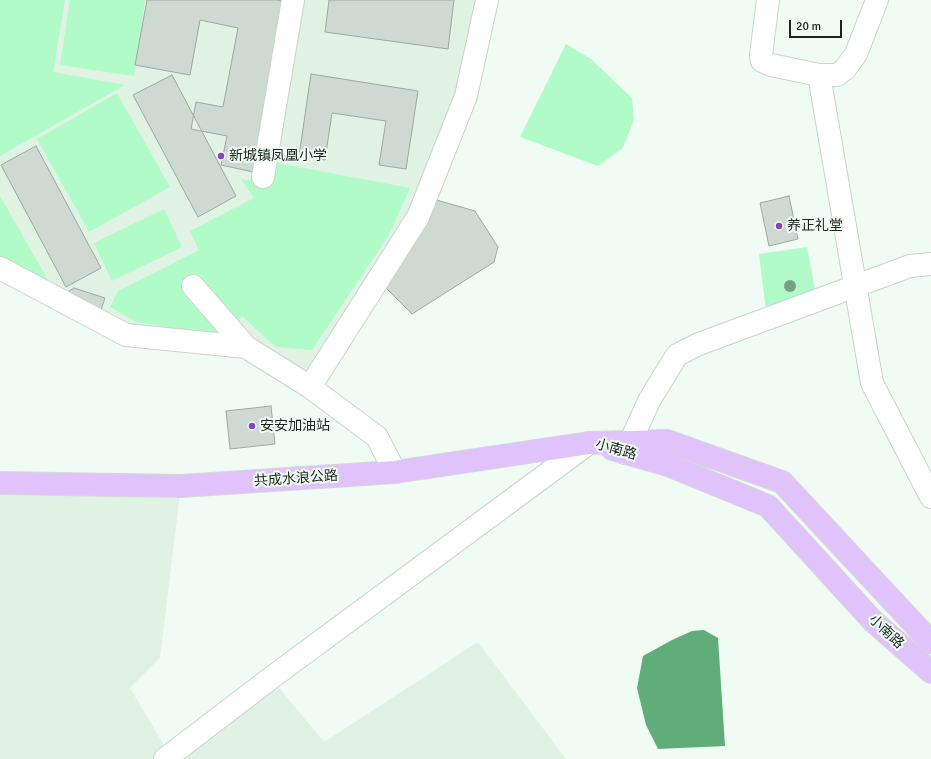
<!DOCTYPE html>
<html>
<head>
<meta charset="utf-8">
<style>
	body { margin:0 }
	#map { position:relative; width:931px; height:759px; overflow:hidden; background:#f0fcf3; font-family:Signika,sans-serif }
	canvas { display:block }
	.scale { position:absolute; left:789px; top:20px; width:53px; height:18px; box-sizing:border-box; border:2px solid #1e221f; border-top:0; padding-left:5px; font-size:12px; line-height:14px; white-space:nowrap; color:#1e221f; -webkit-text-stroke:3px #f0fcf3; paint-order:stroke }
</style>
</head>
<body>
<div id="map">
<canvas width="931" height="759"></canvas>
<div class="scale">20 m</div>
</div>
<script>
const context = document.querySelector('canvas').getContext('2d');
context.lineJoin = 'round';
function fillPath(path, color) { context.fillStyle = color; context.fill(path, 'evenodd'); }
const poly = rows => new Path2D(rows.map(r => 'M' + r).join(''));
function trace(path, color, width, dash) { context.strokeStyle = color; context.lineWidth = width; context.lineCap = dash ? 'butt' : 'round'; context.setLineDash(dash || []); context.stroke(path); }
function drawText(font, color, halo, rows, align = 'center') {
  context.font = font + ' Signika,"Noto Sans SC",sans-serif'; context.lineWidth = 4; context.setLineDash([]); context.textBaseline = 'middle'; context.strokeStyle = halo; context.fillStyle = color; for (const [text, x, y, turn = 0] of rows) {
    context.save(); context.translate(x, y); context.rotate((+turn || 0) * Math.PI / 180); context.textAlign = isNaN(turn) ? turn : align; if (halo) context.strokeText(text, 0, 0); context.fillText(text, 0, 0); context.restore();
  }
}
fillPath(poly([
	[0,0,487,0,418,217,310,387,246,347,126,335,0,268],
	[0,483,181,486,160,658,130,688,170,755,271,678,324,742,478,642,566,759,0,759]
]), '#e0f2e4');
fillPath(poly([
	[0,0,65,0,53,72,125,85,0,156],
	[70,0,145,0,134,76,60,65],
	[566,44,591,59,632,98,634,120,623,148,598,166,520,137],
	[117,93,170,187,89,232,37,139],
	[277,163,410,188,389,235,312,350,276,347,242,316,222,335,137,322,110,307,118,291,199,250,190,231,254,198,241,179,273,185],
	[0,196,48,280,0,259],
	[164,209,182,247,112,281,94,243],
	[807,247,817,301,767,319,759,254]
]), '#b0fbc7');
fillPath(poly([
	[704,630,718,638,725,746,658,749,646,725,637,688,643,656,672,640,692,631]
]), '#60ad7a');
const building = poly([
	[147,0,277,0,291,3,258,173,221,165,227,136,191,129,196,102,223,107,238,28,200,20,190,75,135,65,147,0],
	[329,0,454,0,448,49,325,32,329,0],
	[311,74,418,91,406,169,379,165,386,121,332,113,325,160,299,156,311,74],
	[172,75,236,196,198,217,133,95,172,75],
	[36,146,101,268,66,287,1,165,36,146],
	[789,196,798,239,769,246,760,203,789,196],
	[433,199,475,211,498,247,494,262,412,314,385,287,433,199],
	[74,288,105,298,101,310,61,296,74,288],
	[271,406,275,444,230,449,226,411,271,406]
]);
fillPath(building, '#ced9d1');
trace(building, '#9ea9a1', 1);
const minor = poly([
	[768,0,761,55,762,61,771,65,819,75,837,75,845,69,856,54,877,0],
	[819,75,872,383,931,497],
	[263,177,293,0],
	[0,268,126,335,246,347,310,387],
	[193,286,246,347],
	[625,453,650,399,677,355,699,344,910,266,931,264],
	[395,472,377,437,310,387,418,217,466,96,487,0],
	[165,759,271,678,589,443]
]);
const major = poly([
	[612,449,668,465,768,506,873,621,931,672],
	[0,483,181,486,395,472,589,443,667,441,782,482,931,642]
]);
trace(minor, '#c9d4cb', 24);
trace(major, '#d6d7d7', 24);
trace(minor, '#fff', 22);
trace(major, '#e1c3fb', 22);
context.fillStyle = '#799e88';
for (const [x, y] of [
	[790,286]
]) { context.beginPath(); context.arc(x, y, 6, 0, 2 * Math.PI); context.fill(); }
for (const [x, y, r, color] of [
	[221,156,4,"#8845b9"],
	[779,226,4,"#8845b9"],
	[252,426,4,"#8845b9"]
]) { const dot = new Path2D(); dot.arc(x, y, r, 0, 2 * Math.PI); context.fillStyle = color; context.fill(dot); trace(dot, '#f0fcf3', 1.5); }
drawText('14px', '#1e221f', '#f0fcf3', [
	["新城镇凤凰小学",229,156],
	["养正礼堂",787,226],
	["安安加油站",260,426]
], 'left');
drawText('14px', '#1e221f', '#f0fcf3', [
	["小南路",616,450,16],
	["共成水浪公路",296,479,-4],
	["小南路",886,632,43]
]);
</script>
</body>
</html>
